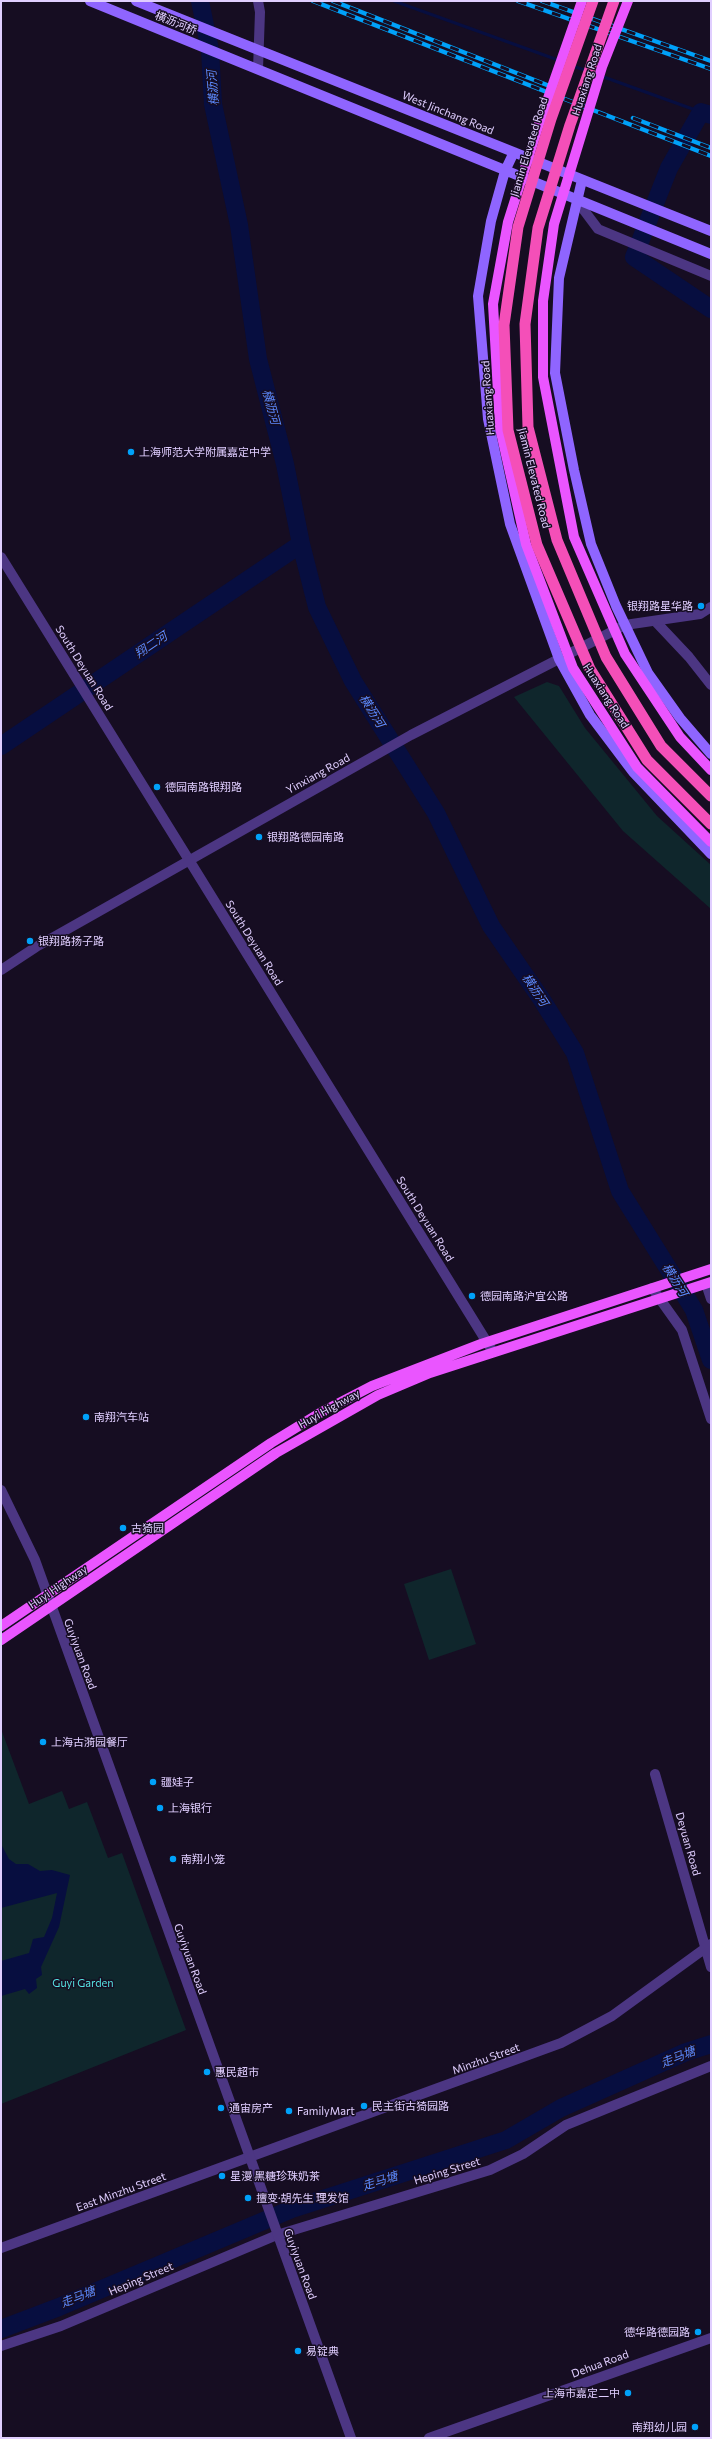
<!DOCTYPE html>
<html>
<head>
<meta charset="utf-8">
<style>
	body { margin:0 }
	#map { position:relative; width:712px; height:2439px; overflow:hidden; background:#160d22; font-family:Commissioner,sans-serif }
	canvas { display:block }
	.frame { position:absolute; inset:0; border:2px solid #e0ceff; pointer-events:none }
</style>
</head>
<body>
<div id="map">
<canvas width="712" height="2439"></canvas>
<div class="frame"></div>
</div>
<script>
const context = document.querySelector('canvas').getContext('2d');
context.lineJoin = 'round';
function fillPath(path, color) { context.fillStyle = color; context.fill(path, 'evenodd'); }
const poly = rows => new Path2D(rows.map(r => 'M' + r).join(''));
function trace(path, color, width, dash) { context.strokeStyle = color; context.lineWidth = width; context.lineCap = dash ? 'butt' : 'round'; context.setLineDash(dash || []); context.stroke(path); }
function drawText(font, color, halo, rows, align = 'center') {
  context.font = font + ' Commissioner,"Noto Sans SC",sans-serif'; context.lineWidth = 3; context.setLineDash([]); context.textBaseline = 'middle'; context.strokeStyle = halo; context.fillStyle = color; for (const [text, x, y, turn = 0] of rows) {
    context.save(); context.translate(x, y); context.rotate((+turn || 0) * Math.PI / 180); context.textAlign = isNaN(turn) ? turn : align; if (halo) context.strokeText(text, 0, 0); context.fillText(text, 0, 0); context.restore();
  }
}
fillPath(poly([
	[547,682,559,686,585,728,657,816,711,865,711,909,623,831,514,697],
	[451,1569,476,1644,429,1660,404,1584],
	[1,1729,29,1804,62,1791,69,1809,87,1802,108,1858,122,1853,186,2030,1,2104]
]), '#0f262c');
fillPath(poly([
	[1,1844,9,1859,16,1864,28,1864,40,1871,52,1870,70,1875,59,1927,41,1967,42,1975,36,1979,37,1988,29,1994,25,1989,1,1996,1,1961,29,1953,33,1939,44,1937,52,1918,57,1893,1,1908]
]), '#070e40');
trace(poly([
	[394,1,558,60],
	[573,66,587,71],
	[601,76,701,112]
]), '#070e40', 3);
trace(poly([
	[200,1,210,50,213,104,239,225,258,359,285,464,301,544,317,607,353,681,436,813,491,926,542,1000,575,1053,620,1191,694,1310,711,1360],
	[711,115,701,112,669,168,634,257,711,309],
	[1,746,301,544],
	[1,2329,59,2307,292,2209,506,2140,561,2108,686,2052,711,2044]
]), '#070e40', 18);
trace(poly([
	[258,69,260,12,258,1],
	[577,201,598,229,711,276],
	[1,557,189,860],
	[656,622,689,657,711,685],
	[706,1284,711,1299],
	[652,1288,682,1330,711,1419],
	[655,1774,711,1967],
	[1,2248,561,2043,612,2016,711,1944],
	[1,2346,61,2326,277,2235,490,2170,523,2154,566,2125,711,2066],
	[429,2438,711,2338]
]), '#4c3683', 10);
trace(poly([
	[189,860,493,1352],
	[1,970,36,947,411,735,625,625,700,614,711,607],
	[1,1490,35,1560,351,2438]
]), '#4c3683', 10);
trace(poly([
	[90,1,711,254],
	[136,1,711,231],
	[514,152,505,171,491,221,478,296,488,419,510,524,559,659,590,715,633,772,711,854],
	[582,180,559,278,555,373,574,470,591,544,616,606,648,673,680,718,711,754]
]), '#8f65ff', 10);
trace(poly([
	[1,1626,271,1443,320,1413,372,1386,481,1344,711,1269],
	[1,1640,276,1453,378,1395,430,1373,711,1282]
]), '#ea55ff', 10);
const rail = poly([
	[313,1,711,156],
	[333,1,547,85],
	[518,1,711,69],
	[542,1,711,61],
	[633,118,711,148]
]);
trace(rail, '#00a1f9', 4.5);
trace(rail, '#160d22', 3, [9]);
trace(poly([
	[582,1,538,127,508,222,493,304,500,428,526,544,573,668,637,767,711,842],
	[628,1,602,67,554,224,543,301,543,377,574,537,625,654,680,737,711,770]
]), '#ea55ff', 10);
trace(poly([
	[593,1,551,119,518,227,504,325,508,430,537,545,590,669,647,760,711,824],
	[614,1,570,125,538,228,525,324,528,427,557,540,606,657,661,746,711,796]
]), '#f44fb8', 11);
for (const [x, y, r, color] of [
	[131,452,4,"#00a1f9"],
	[701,606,4,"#00a1f9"],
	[157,787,4,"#00a1f9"],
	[259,837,4,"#00a1f9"],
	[30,941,4,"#00a1f9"],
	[472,1296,4,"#00a1f9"],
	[86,1417,4,"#00a1f9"],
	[123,1528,4,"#00a1f9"],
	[43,1742,4,"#00a1f9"],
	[153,1782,4,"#00a1f9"],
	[160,1808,4,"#00a1f9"],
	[173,1859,4,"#00a1f9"],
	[207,2072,4,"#00a1f9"],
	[364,2106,4,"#00a1f9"],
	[221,2108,4,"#00a1f9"],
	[289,2111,4,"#00a1f9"],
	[222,2176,4,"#00a1f9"],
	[248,2198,4,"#00a1f9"],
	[698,2332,4,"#00a1f9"],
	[298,2351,4,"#00a1f9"],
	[628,2393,4,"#00a1f9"],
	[695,2427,4,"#00a1f9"]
]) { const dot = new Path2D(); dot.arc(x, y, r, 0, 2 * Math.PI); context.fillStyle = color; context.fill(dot); trace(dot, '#160d22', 1.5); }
drawText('11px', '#e0ceff', '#160d22', [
	["横沥河桥",176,23,22],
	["Huaxiang Road",587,80,-72],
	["West Jinchang Road",448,113,22],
	["Jiamin Elevated Road",529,147,-73],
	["Huaxiang Road",488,398,-94],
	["Jiamin Elevated Road",534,478,76],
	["South Deyuan Road",84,668,58],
	["Huaxiang Road",606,696,57],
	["Yinxiang Road",318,774,-29],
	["South Deyuan Road",254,943,58],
	["South Deyuan Road",425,1219,58],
	["Huyi Highway",329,1409,-29],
	["Huyi Highway",58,1587,-34],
	["Guyiyuan Road",80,1654,70],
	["Deyuan Road",688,1844,74],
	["Guyiyuan Road",190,1959,70],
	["Minzhu Street",486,2059,-20],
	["Heping Street",447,2171,-17],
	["East Minzhu Street",121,2192,-20],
	["Guyiyuan Road",300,2264,70],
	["Heping Street",141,2279,-23],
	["Dehua Road",600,2364,-20]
]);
drawText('11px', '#e0ceff', '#160d22', [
	["上海师范大学附属嘉定中学",139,452],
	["银翔路星华路",693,606,"right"],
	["德园南路银翔路",165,787],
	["银翔路德园南路",267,837],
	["银翔路扬子路",38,941],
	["德园南路沪宜公路",480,1296],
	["南翔汽车站",94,1417],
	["古猗园",131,1528],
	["上海古漪园餐厅",51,1742],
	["疆娃子",161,1782],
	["上海银行",168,1808],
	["南翔小笼",181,1859],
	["惠民超市",215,2072],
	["民主街古猗园路",372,2106],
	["通宙房产",229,2108],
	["FamilyMart",297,2111],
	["星漫 黑糖珍珠奶茶",230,2176],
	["擅变·胡先生 理发馆",256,2198],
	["德华路德园路",690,2332,"right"],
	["易锭典",306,2351],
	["上海市嘉定二中",620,2393,"right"],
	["南翔幼儿园",687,2427,"right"]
], 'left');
drawText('11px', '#55e3e3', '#160d22', [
	["Guyi Garden",83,1983]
]);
drawText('italic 12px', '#5c8aff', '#160d22', [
	["横沥河",213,88,-95],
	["横沥河",271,407,75],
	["翔二河",151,645,-34],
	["横沥河",372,711,58],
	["横沥河",535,990,56],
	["横沥河",675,1280,58],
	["走马塘",678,2057,-22],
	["走马塘",380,2181,-18],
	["走马塘",78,2297,-22]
]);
</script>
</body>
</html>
